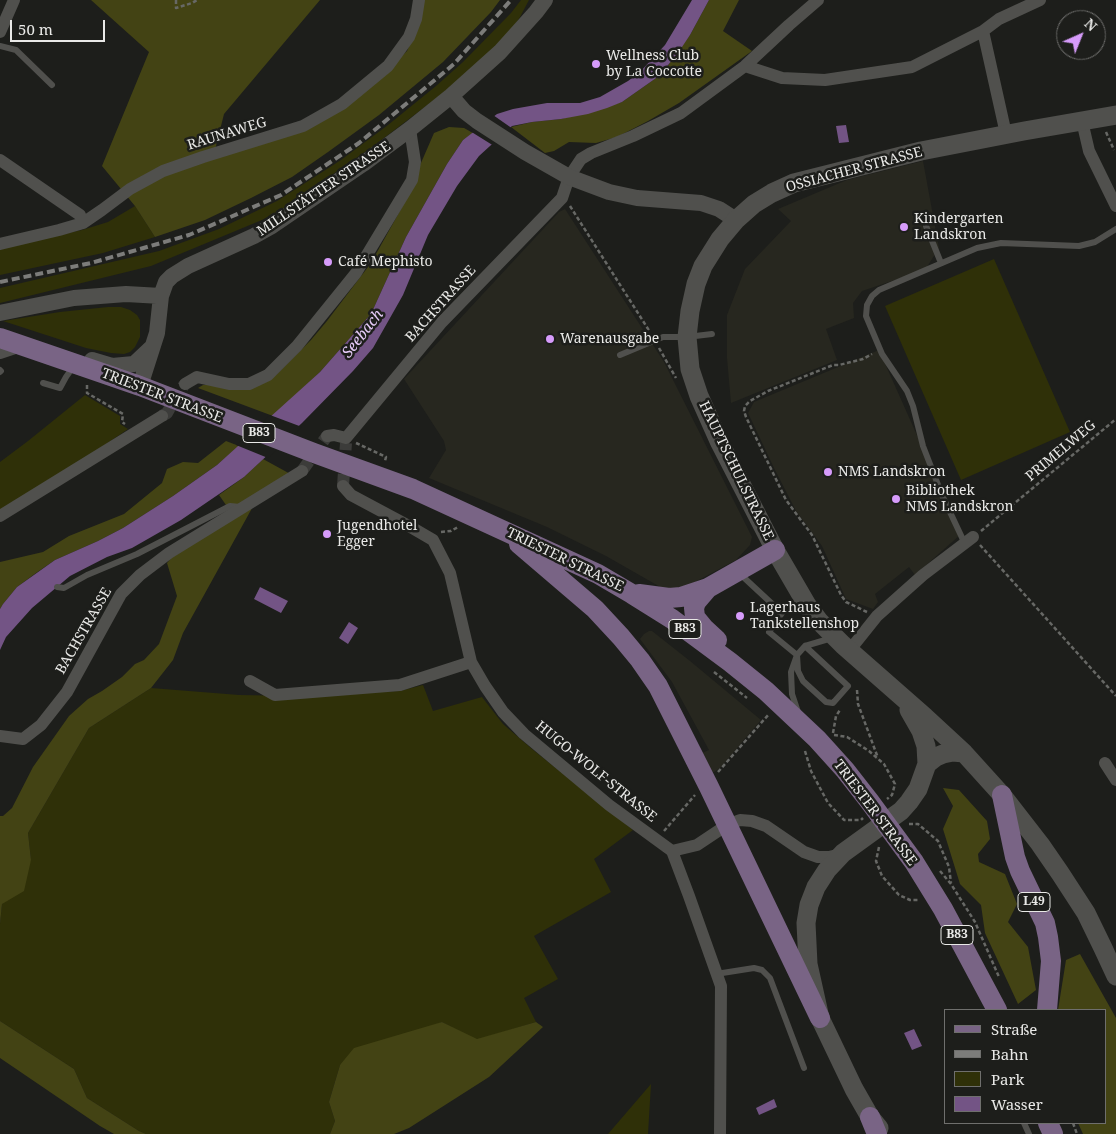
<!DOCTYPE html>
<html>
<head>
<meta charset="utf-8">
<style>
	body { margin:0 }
	#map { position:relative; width:1116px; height:1134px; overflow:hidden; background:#1d1e1b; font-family:"Noto Serif",serif }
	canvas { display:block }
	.legend { position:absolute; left:944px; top:1009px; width:162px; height:115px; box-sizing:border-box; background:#1d1e1b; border:1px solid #6f6f6d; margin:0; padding:6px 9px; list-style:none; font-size:15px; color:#e9e9e7 }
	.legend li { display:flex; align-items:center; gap:10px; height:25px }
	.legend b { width:25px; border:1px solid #6f6f6d }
	.north { position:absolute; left:1056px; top:10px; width:50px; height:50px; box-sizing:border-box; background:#1d1e1b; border:1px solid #6f6f6d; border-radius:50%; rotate:44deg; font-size:14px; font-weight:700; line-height:20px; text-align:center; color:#e9e9e7 }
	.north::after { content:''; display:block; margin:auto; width:18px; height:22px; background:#d69bfa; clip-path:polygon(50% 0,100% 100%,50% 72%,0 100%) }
	.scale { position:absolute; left:10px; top:20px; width:95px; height:22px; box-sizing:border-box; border:2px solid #e9e9e7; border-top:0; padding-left:6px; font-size:15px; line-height:18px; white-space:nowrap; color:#e9e9e7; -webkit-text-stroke:4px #1d1e1b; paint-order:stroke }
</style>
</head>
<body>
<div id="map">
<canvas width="1116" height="1134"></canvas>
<ul class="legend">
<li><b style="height:6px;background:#796485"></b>Straße</li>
<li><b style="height:6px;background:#7c7c7a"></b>Bahn</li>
<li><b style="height:14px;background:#2f3008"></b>Park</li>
<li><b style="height:14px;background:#735485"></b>Wasser</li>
</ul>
<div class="north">N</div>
<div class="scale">50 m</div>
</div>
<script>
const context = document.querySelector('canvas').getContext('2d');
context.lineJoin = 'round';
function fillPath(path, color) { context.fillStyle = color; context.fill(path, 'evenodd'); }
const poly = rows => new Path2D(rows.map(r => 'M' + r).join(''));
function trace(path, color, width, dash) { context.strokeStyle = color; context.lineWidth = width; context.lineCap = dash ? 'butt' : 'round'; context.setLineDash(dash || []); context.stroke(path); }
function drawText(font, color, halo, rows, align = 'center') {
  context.font = font + ' "Noto Serif",serif'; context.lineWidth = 5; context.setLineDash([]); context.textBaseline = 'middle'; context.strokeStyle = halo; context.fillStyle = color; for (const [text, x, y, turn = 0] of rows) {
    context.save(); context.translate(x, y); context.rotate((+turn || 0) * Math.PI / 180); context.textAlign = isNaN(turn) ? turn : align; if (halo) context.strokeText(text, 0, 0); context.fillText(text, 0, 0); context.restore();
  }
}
fillPath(poly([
	[923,161,939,248,925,270,862,291,853,303,854,318,826,329,837,360,731,403,727,358,727,315,745,269,791,221,778,209,847,180],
	[565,209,664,362,752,537,750,545,736,560,682,589,662,588,606,556,547,527,429,478,446,450,444,441,404,379,559,212],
	[879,350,961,534,915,575,909,567,875,594,878,602,873,609,846,599,822,546,796,511,774,468,748,413,754,402],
	[649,631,652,631,690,661,761,720,720,768,714,772,710,771,702,753,709,750,672,682,640,639,644,634]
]), '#27271f');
fillPath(poly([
	[521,0,529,0,520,17,511,31,473,68,442,94,372,147,274,215,151,266,0,303,0,288,159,251,219,229,277,201,341,160,388,125,436,86,463,62,511,13],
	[135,206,155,237,103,253,0,275,0,248,82,230,108,222],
	[994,259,1070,432,961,480,885,306],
	[108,307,121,307,130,310,137,315,140,320,140,337,135,347,130,352,124,354,111,353,86,348,3,321,60,312],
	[85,395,120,416,120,424,128,429,68,470,0,512,0,462,28,441],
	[423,685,433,711,482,697,503,724,532,749,633,830,594,859,611,892,534,936,558,979,524,998,536,1022,477,1040,442,1022,340,1065,329,1102,335,1121,330,1134,146,1134,139,1131,87,1098,74,1069,0,1021,0,924,2,904,31,860,28,833,89,728,151,688,239,695,294,696,400,691],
	[651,1084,648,1134,608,1134]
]), '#2f3008');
fillPath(poly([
	[91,0,320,0,224,114,213,158,301,132,377,79,407,51,417,28,422,0,500,0,491,12,443,62,379,115,328,152,292,177,251,198,205,220,155,237,135,206,102,166,149,52],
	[709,0,739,0,723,31,752,51,679,103,648,121,617,137,596,143,569,142,554,151,545,153,511,127,532,122,561,119,622,102,659,76,669,64,690,35],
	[449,127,464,128,473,133,463,140,447,164,406,237,371,314,320,372,273,416,198,388,203,385,210,385,276,375,311,340,327,321,371,263,401,209,434,133],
	[226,441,239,446,217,465,173,496,123,528,98,541,55,560,36,573,17,587,3,604,0,609,0,562,43,552,69,536,124,514,162,483,167,469,183,462,198,463],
	[263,459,294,476,256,501,183,633,173,660,151,688,89,728,28,833,31,860,24,891,2,904,0,924,0,816,3,816,12,808,33,767,69,716,88,699,102,691,122,677,135,664,144,660,159,644,177,596,167,563,179,549,233,515,219,495,244,477],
	[943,788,959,790,987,821,990,839,978,854,979,862,1005,874,1017,904,1008,922,1028,947,1036,990,1018,1004,985,933,981,905,960,884,943,829,953,806],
	[1080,954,1116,1018,1116,1134,1083,1134,1078,1123,1105,1123,1105,1010,1058,1010,1066,960],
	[0,1021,74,1069,87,1098,139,1131,146,1134,114,1134,100,1126,0,1058],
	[442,1022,477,1039,536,1022,543,1027,489,1077,409,1128,394,1134,330,1134,335,1121,329,1102,340,1065,354,1048]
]), '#434314');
fillPath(poly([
	[692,0,709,0,690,35,678,53,659,76,622,102,607,108,588,114,561,119,532,122,512,126,479,156,457,186,428,235,403,295,373,348,353,371,302,423,244,477,181,520,132,548,107,557,70,576,32,608,6,637,0,650,0,609,3,604,17,587,55,560,98,541,123,528,173,496,217,465,320,372,371,314,406,237,447,164,463,140,497,114,513,109,547,103,580,103,600,97,628,81,639,73,665,45],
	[846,125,849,142,839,143,836,126],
	[260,587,288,601,281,613,254,599],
	[349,622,358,628,348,644,339,638],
	[914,1029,922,1046,912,1050,904,1033],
	[774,1099,777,1107,759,1115,756,1108]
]), '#735485');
fillPath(poly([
	[493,115,513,129,494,146,470,131],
	[270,415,302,427,268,458,236,445]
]), '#1d1e1b');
trace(poly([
	[162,416,167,413,179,392,185,384],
	[302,471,327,436],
	[343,486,346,443]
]), '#3c3c3a', 12, [12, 6]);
trace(poly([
	[176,0,176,8,192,3,197,0],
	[1106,132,1114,150],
	[570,206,650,332],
	[659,348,676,378],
	[87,385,87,393,123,414,122,422,125,424],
	[356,443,386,457,385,461],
	[981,531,1116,419],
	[441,532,451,531,458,527],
	[980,545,1116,696],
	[867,612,846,602,841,595,812,535,786,500,746,417,744,411,745,406,750,401,768,391,833,365,839,365,863,359,872,354],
	[714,672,747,698],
	[857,690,858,704,878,758],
	[833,733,836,716,840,710],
	[834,735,847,737,869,751,884,764,895,784,892,795,887,799],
	[805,751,811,771,828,803,844,820,861,820,863,818],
	[718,772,769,714],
	[909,824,918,824,938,841,949,867,951,883],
	[664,831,695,795],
	[879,847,876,861,882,876,899,895,910,900,918,900],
	[940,871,951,884,975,922,999,977],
	[1073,1123,1077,1134]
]), '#676865', 2.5, [4, 2.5]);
trace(poly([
	[0,46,16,50,52,85],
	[926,226,941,263],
	[620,355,663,337,687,337,712,334],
	[0,370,1,371,0,372],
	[43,383,60,388,66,377,73,367],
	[965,544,942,495,923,446,913,406,907,391,882,354,866,316,867,305,872,296,879,290,977,248,1001,243,1079,246,1095,242,1116,229],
	[740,574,782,613,769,632,797,655,798,671,803,681,826,702,833,703,848,686,805,646],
	[57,587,64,588,87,575,137,554,230,506,240,507],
	[798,712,792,694,791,672,797,655,805,646,832,638],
	[716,974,754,968,762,970,770,978,804,1068],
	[1024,1123,1029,1134]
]), '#50504d', 6);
trace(poly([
	[983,31,1006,134],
	[0,32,14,0],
	[745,66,782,78,825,80,912,67,983,31,999,19,1040,0],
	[1082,121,1089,151,1116,206],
	[0,160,80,215,83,223],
	[0,244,59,230,83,223,102,210,130,189,163,171,203,157,303,126,342,104,388,66,409,37,416,19,419,0],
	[0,353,21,346],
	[185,384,197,377,229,384,249,384,268,375,297,346,356,273,412,180,415,162,410,129],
	[327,436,334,435,346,438,442,322,562,198,569,177,581,159,591,153,633,136,681,113,745,66,789,25,818,0],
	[343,486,351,495,409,526,433,540,450,573,471,662,485,686,503,712,524,734,609,805,672,851,697,845,727,825,740,820,752,821,766,826,804,852,818,857,829,857,841,854],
	[0,516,162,416],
	[849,651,877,616,923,575,973,537],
	[250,681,275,695,400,685,471,662],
	[0,736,23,739,41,725,67,692,121,594,140,575,169,553,302,471],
	[1105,763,1116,780],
	[672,851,689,896,721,986,720,1134]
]), '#50504d', 12);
trace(poly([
	[451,96,464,111,477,121,525,152,569,177,609,192,637,198,701,203,719,209,736,220],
	[0,313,74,298,126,294,161,296],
	[92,360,112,366,134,364,152,347],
	[140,386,157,333,161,296,166,282,172,276,188,266,254,236,272,226,363,164,410,129,451,96,500,52,536,12,545,0]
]), '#50504d', 16);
trace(poly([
	[1116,115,1024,131,921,151,794,183,772,193,754,204,736,220,720,239,703,266,696,284,690,311,687,337,690,369,699,396,720,443,775,550,807,605,819,621,843,645,925,717,964,753,1002,795,1040,844,1060,873,1086,913,1103,948,1116,976],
	[927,764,936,757,943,754,953,752,964,753],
	[879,1128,870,1117,854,1089,820,1018,808,964,806,923,809,905,816,887,827,870,843,853,901,811,909,802,918,789,927,764,926,746,921,731,909,710]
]), '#50504d', 19);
trace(poly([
	[0,338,140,386,314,453,413,489,598,574,632,594,672,619,730,662,766,691,817,739,845,770,870,802,914,862,943,909,997,1010],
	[519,544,595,609,621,637,640,660,658,686,709,787,820,1018],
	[708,588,696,602,694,608,695,617,704,628,717,640],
	[639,594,669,598,681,597,708,588,775,550],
	[1002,795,1015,857,1020,871,1045,923,1048,937,1051,961,1047,1010],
	[870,1117,877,1134],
	[1048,1123,1053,1134]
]), '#796485', 20);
trace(poly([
	[0,282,91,263,189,235,281,195,359,143,454,64,511,0]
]), '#7c7c7a', 4, [8, 4]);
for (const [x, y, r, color] of [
	[596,64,5,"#d69bfa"],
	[904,227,5,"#d69bfa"],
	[328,262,5,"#d69bfa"],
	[550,339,5,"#d69bfa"],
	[828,472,5,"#d69bfa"],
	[896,499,5,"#d69bfa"],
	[327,534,5,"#d69bfa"],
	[740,616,5,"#d69bfa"]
]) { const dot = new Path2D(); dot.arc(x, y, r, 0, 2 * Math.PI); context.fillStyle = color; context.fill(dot); trace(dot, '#1d1e1b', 2); }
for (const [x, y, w] of [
	[259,433,32],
	[685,629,32],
	[1034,902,32],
	[957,935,32]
]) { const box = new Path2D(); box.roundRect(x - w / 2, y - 9.5, w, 19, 4); context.fillStyle = '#1d1e1b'; context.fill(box); trace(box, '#e9e9e7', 1); }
drawText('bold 12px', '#e9e9e7', null, [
	["B83",259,433],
	["B83",685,629],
	["L49",1034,902],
	["B83",957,935]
]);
drawText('14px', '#e9e9e7', '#1d1e1b', [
	["Wellness Club",606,56],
	["by La Coccotte",606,72],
	["Kindergarten",914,219],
	["Landskron",914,235],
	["Café Mephisto",338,262],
	["Warenausgabe",560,339],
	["NMS Landskron",838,472],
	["Bibliothek",906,491],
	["NMS Landskron",906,507],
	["Jugendhotel",337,526],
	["Egger",337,542],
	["Lagerhaus",750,608],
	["Tankstellenshop",750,624]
], 'left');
drawText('14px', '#e9e9e7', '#1d1e1b', [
	["RAUNAWEG",227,134,-17],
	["OSSIACHER STRASSE",854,170,-15],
	["MILLSTÄTTER STRASSE",324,189,-34],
	["BACHSTRASSE",441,304,-48],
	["TRIESTER STRASSE",162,396,21],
	["PRIMELWEG",1061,451,-40],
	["HAUPTSCHULSTRASSE",736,471,64],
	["TRIESTER STRASSE",565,560,26],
	["BACHSTRASSE",84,631,-60],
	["HUGO-WOLF-STRASSE",596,772,39],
	["TRIESTER STRASSE",875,813,53]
]);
drawText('italic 15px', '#e5caf7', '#1d1e1b', [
	["Seebach",363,334,-52]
]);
</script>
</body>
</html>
